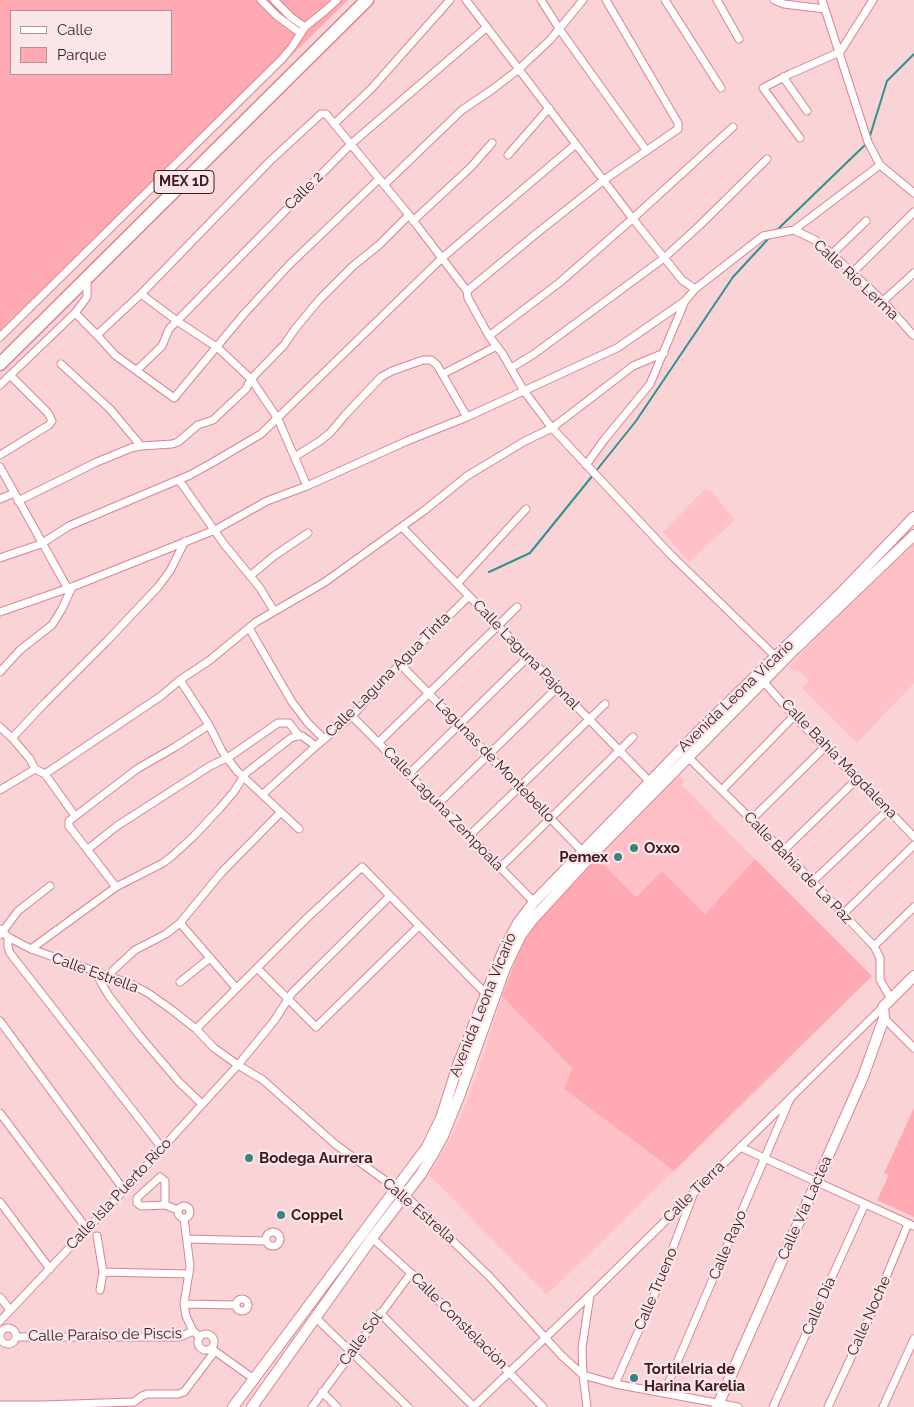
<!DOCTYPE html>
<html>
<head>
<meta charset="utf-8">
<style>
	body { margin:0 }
	#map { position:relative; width:914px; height:1407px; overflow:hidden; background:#fad3d7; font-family:Raleway,sans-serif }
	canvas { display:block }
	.legend { position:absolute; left:10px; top:10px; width:162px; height:65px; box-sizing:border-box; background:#fae6e8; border:1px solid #ae9498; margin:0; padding:6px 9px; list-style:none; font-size:15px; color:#3d1a20 }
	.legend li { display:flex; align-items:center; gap:10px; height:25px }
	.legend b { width:25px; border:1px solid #ae9498 }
</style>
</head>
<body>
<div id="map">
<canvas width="914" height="1407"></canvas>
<ul class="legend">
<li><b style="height:6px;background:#fff"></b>Calle</li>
<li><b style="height:14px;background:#ffa9b3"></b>Parque</li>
</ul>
</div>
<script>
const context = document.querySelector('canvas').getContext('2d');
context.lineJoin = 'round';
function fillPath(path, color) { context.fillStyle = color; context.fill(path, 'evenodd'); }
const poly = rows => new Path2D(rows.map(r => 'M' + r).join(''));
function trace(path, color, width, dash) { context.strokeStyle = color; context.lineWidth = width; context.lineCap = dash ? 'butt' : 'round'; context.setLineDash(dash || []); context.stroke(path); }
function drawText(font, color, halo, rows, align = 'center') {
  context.font = font + ' Raleway,sans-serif'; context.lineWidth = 4.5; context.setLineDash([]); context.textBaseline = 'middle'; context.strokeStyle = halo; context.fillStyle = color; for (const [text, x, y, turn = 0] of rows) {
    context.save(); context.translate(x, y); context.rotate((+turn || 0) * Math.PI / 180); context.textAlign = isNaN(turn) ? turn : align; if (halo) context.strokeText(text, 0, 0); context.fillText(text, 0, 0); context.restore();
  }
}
fillPath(poly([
	[705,489,712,492,735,520,689,562,663,532],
	[914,541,914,683,857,743,802,688,809,681,797,670,795,672,789,666,836,617],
	[679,775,685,781,682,785,755,859,705,914,662,871,636,897,597,858],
	[502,996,572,1068,564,1089,674,1171,547,1295,429,1175,451,1137,463,1110,478,1071]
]), '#ffc1c7');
fillPath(poly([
	[0,0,348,0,0,341],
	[11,11,171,11,171,74,11,74],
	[597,858,636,897,662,871,705,914,755,859,872,976,674,1171,564,1089,572,1068,502,996,519,951,529,933,540,918,569,886],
	[914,1108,914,1217,877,1200,889,1175,884,1173]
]), '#ffa9b3');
trace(poly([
	[869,139,887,81,914,54],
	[777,230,867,143],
	[596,471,636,421,733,277,770,237],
	[489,572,530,553,593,475]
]), '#2f9291', 2);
const street = poly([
	[261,0,277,16,300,33],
	[274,0,291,17,305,27],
	[466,0,633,219,682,280,695,289],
	[541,0,560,30,646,150],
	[665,0,721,88],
	[717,0,739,39],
	[774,0,784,4,825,9],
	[822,0,868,142,880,165,914,193],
	[783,77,807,111],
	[334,124,371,89,450,0],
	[800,138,763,88,790,74,840,52,873,0],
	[508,155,549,108],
	[379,179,289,265,244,314,174,398,115,355,97,335,141,294,270,161,321,114,326,114,409,215,467,291,468,298,489,336,502,353,524,391,552,428,671,555,776,657],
	[384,185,462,110,493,89,519,69,550,40,583,0],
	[413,221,471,167,492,143],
	[794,230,815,240,832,254,883,301,913,335,914,334],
	[832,254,866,221],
	[852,273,914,212],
	[467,291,537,233,604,180,678,129,678,123,606,0],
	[141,294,177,321,218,348,251,379,278,419,307,486],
	[883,301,914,273],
	[75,313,87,297,87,278],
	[489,336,559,283,630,221,733,127],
	[0,337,282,59,292,47,305,27,326,10,337,0],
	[61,364,110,409,141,446],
	[511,368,534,354,664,258,699,226,767,159],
	[137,370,162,346,169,329,351,144,487,27],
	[443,374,497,346],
	[0,385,75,313,97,335],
	[0,455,49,425,52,421,48,413,10,375],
	[296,456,320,441,330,433,346,414,381,377,392,371,423,360,431,360,437,365,467,417],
	[586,465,604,440,650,384,685,301,695,289,763,236,794,230,880,165],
	[0,467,68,589],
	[179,480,224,544,260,588,274,611],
	[0,499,14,493],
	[18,501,97,462,131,448,141,446,172,444,178,442,198,425,213,420,246,389,251,379,284,345,295,329,319,300,353,266,379,245,409,215],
	[402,527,651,783],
	[0,558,41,544,69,526,190,475,210,464,261,434,442,258,576,144],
	[250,576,274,556,308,533],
	[457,584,526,509],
	[0,612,72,587,215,530,267,501,307,486,407,441,467,417,617,348,685,301],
	[249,628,292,702,308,723,324,739],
	[400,664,585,854],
	[0,672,20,650,52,625,62,609,72,587],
	[180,680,209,725,222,751,237,771,299,829],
	[763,681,794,716,833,756,858,778,914,837],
	[352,716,534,902],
	[0,727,12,738,30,759,35,769,45,774,161,696,180,680,210,660,256,622,325,582,425,510,467,476,525,441,552,428,633,366,664,353],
	[12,738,44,704,108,640,158,587,170,571,185,541],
	[378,743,517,607],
	[685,754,783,851,874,946,880,958,880,980,891,999],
	[45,774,75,816],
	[409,774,528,657],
	[0,790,35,769],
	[722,790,794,716],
	[263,794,316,746,352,716,400,664,469,596],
	[438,804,558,687],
	[752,819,825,747],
	[469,836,605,704],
	[88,849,117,826,210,766,229,757,278,723,289,723,299,736],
	[783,851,858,778],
	[500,868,633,737],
	[812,882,888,810],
	[116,887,69,826,69,821,137,769,175,747,209,725],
	[843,914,914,845],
	[180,923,236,988],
	[0,929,8,937,31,949,131,984,148,993,172,1010,196,1029,214,1048,238,1065,263,1080,335,1144,405,1195,490,1277,562,1356,583,1375,615,1384,738,1407],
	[0,935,18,911,50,886],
	[8,937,8,947,10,953,162,1148],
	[874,946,914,907],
	[31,949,116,887,163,863,171,857,194,836,220,808,233,793,246,773,291,738,297,736,302,736,316,746],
	[257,968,316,1027,419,926],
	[95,972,109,996,139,1035,179,1082,202,1104],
	[108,975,135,950,166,934,180,923,222,872,281,812],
	[180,982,210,958],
	[884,1018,914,1048],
	[0,1021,124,1190],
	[196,1029,307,918,362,867,486,994],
	[0,1113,87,1229],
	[740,1147,914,1226],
	[0,1202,50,1269],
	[165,1205,165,1181,160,1177,137,1198,137,1203,141,1206,165,1205,178,1210],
	'178 1212a6 6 0 1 1 12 0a6 6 0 1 1-12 0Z',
	[184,1218,190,1266,184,1304,186,1316,193,1331,200,1337],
	'266 1239a7 7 0 1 1 14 0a7 7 0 1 1-14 0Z',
	[97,1236,103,1272,100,1290],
	[372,1238,411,1273,543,1407],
	[187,1239,266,1241],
	[103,1272,189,1274],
	[0,1297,10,1310],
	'236 1305a6 6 0 1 1 12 0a6 6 0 1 1-12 0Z',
	[184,1304,236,1305],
	[380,1313,474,1407],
	[316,1318,408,1407],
	[0,1321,124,1190,238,1065,274,1021,292,993,390,896],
	'0 1336a8 8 0 1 1 16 0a8 8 0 1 1-16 0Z',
	'198 1342a8 8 0 1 1 16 0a8 8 0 1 1-16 0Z',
	[16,1337,180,1337,193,1331],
	[212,1349,254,1379],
	[615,1384,660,1282,693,1195],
	[322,1392,337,1407],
	[664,1393,790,1099],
	[0,1405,42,1405,134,1402,142,1396,147,1394,178,1394,184,1392,215,1351],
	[312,1407,411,1273],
	[473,1407,590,1295,883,1007],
	[587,1407,583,1375,582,1348,590,1295],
	[773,1407,865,1204],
	[828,1407,867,1323,908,1224],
	[883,1407,914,1339]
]);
const secondary = poly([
	[233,1407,427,1147,441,1118,459,1062,504,949,518,923,534,902,703,727,842,592,914,517],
	[252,1407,372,1238,421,1174,433,1154,443,1136,460,1094,505,968,521,935,533,919,589,858,791,653,914,535],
	[717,1407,863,1077,884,1018,883,1007,914,976]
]);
const highway = poly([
	[0,364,367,0]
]);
trace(street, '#db838f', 9);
trace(secondary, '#db838f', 12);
trace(highway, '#db838f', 15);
trace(street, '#fff', 7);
trace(secondary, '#fff', 10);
trace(highway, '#fff', 12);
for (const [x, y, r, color] of [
	[634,848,5,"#3b8380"],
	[618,857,5,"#3b8380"],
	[249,1158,5,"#3b8380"],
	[281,1215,5,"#3b8380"],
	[634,1378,5,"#3b8380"]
]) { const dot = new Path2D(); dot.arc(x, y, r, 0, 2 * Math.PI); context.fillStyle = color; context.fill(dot); trace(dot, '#fae6e8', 2); }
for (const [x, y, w] of [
	[184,182,60]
]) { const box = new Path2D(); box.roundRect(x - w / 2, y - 11.5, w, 23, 4); context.fillStyle = '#fae6e8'; context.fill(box); trace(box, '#3d1a20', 1); }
drawText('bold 14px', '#3d1a20', null, [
	["MEX 1D",184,182]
]);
drawText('15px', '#3d1a20', '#fae6e8', [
	["Calle 2",304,191,-45],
	["Calle Río Lerma",856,280,43],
	["Calle Laguna Pajonal",526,655,46],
	["Calle Laguna Agua Tinta",388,675,-45],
	["Avenida Leona Vicario",736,696,-44],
	["Calle Bahía Magdalena",839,759,46],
	["Lagunas de Montebello",495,761,46],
	["Calle Laguna Zempoala",443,809,46],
	["Calle Bahía de La Paz",798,868,46],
	["Calle Estrella",95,973,20],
	["Avenida Leona Vicario",483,1005,-68],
	["Calle Tierra",694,1192,-45],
	["Calle Isla Puerto Rico",119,1194,-47],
	["Calle Vía Lactea",805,1208,-66],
	["Calle Estrella",419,1211,41],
	["Calle Rayo",728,1245,-67],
	["Calle Trueno",656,1289,-67],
	["Calle Día",819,1306,-66],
	["Calle Noche",869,1316,-66],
	["Calle Constelación",459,1321,45],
	["Calle Paraíso de Piscis",105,1335,-1],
	["Calle Sol",361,1339,-54]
]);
drawText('bold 15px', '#3d1a20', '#fae6e8', [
	["Oxxo",644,848],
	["Pemex",608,857,"right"],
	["Bodega Aurrera",259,1158],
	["Coppel",291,1215],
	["Tortilelria de",644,1369],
	["Harina Karelia",644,1386]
], 'left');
</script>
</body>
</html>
